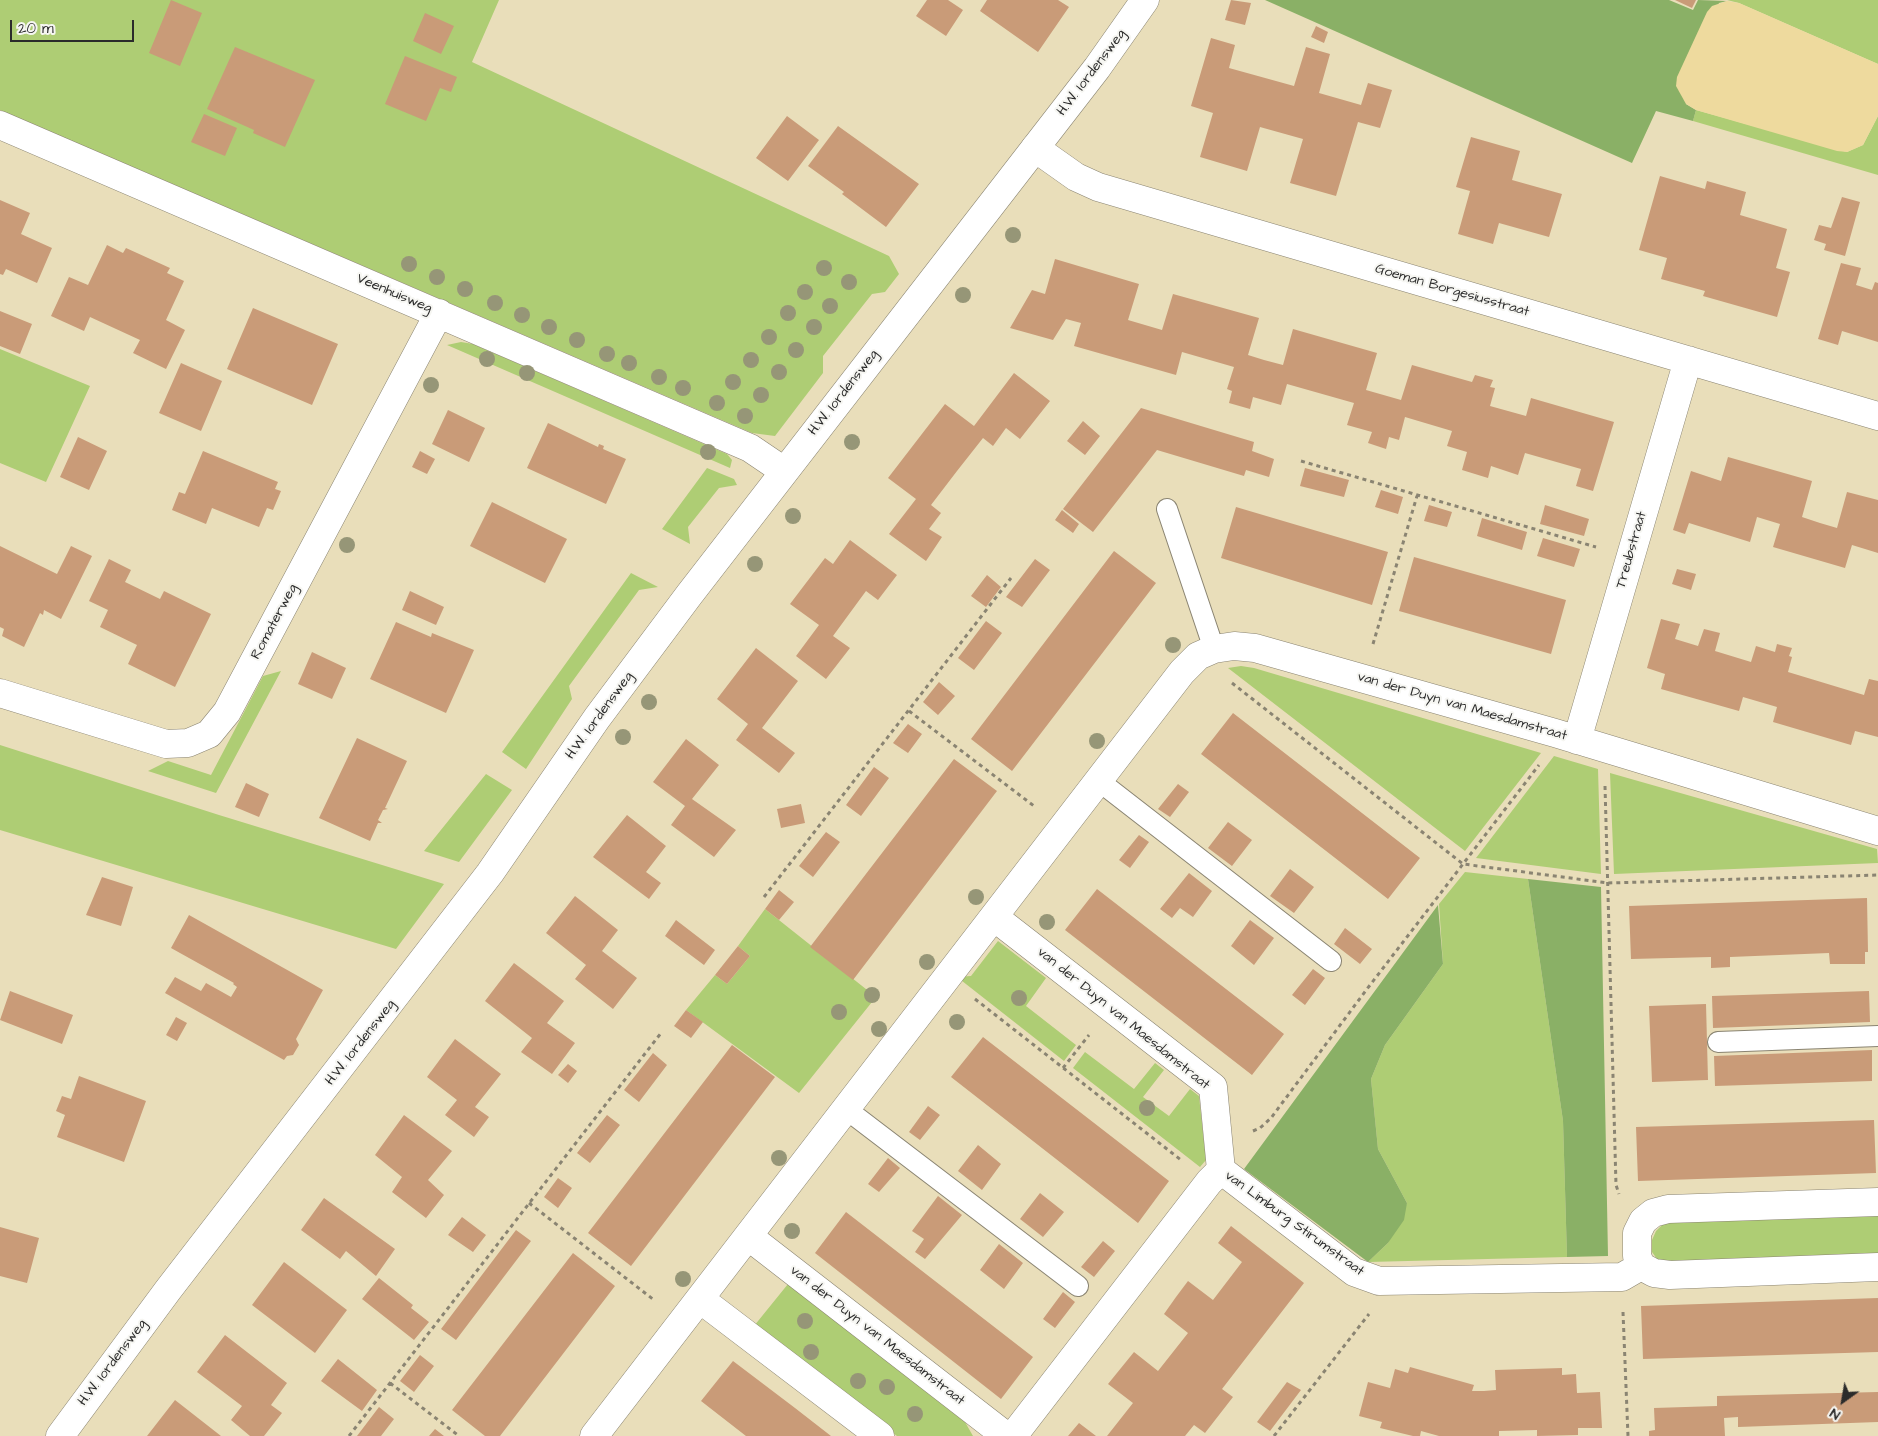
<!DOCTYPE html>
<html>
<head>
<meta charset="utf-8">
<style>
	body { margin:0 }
	#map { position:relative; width:1878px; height:1436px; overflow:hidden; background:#e9deba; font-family:"Architects Daughter",sans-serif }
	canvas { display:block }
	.north { position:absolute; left:1818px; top:1376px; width:50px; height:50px; -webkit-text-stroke:4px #f6f6f2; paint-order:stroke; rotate:212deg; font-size:14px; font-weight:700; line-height:20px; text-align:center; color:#2b2b2b }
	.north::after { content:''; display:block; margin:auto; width:18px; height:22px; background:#2b2b2b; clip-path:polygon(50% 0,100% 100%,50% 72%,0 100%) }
	.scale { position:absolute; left:10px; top:20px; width:124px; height:22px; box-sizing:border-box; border:2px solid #2b2b2b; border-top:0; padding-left:6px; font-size:15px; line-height:18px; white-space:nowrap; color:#2b2b2b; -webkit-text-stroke:4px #f6f6f2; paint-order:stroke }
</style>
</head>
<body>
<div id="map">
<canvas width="1878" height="1436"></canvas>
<div class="north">N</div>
<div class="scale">20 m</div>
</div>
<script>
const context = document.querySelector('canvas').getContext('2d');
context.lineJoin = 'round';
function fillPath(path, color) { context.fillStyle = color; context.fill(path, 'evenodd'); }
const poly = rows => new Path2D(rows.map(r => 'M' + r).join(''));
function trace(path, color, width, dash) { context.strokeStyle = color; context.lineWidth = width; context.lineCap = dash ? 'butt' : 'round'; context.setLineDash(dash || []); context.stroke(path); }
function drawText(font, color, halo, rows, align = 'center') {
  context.font = font + ' "Architects Daughter",sans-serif'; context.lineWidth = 4; context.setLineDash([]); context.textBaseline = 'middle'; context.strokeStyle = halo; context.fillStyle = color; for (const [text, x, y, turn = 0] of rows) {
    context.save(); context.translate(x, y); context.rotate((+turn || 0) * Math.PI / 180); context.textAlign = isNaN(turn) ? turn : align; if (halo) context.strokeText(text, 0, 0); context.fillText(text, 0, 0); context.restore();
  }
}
fillPath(poly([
	[0,0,499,0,472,62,889,256,899,274,885,292,872,294,823,356,823,373,775,436,752,433,0,110],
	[1727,0,1878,0,1878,64,1739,3],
	[1696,110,1847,152,1863,145,1878,116,1878,175,1693,121],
	[461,342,473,344,727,454,732,460,730,468,447,345],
	[0,349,90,386,46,482,0,463],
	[707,468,734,479,737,485,719,488,688,527,690,544,662,529],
	[631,573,658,587,639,590,569,686,572,699,526,769,502,752],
	[1241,666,1254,668,1541,753,1465,851,1228,668],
	[281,671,216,793,148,771,168,761,211,775,263,676],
	[0,745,219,815,444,884,396,949,0,830],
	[1554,756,1598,769,1601,874,1476,858],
	[1610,773,1877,849,1878,863,1614,874],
	[486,774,512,790,459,862,424,851],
	[1465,872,1528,879,1563,1121,1567,1257,1368,1262,1388,1243,1407,1203,1378,1149,1371,1079,1385,1045,1443,964,1439,904],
	[765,909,876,997,799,1093,686,1010,715,975,727,984,750,956,738,946],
	[998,941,1046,978,1026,1006,1076,1045,1064,1061,957,977,971,976],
	[1085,1052,1134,1089,1155,1063,1164,1070,1143,1097,1169,1116,1190,1089,1199,1096,1206,1160,1200,1167,1073,1068],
	[1878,1212,1878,1260,1677,1267,1657,1259,1652,1252,1652,1240,1656,1231,1663,1224,1672,1220],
	[788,1284,965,1422,973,1436,897,1436,754,1326]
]), '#aecd74');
fillPath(poly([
	[1265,0,1669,0,1693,10,1698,0,1727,1,1719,3,1686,104,1696,110,1693,121,1656,111,1632,163],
	[1528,879,1601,887,1608,1256,1567,1257,1563,1121],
	[1438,905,1443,964,1385,1045,1371,1079,1378,1149,1407,1203,1404,1220,1388,1243,1368,1262,1244,1169]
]), '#8ab066');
fillPath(poly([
	[1727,1,1739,3,1878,64,1878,116,1863,145,1847,152,1837,151,1696,110,1686,104,1676,86,1677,77,1707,12,1712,6]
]), '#eeda9e');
fillPath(poly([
	[171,0,202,13,180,66,149,53],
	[927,0,948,0,963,10,946,36,916,16],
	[987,0,1058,0,1069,7,1038,52,980,11],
	[1231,0,1251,3,1245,25,1225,20],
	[1675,0,1696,0,1692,8],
	[425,13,454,26,441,54,413,41],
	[1316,26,1328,32,1324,43,1311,37],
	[1211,38,1235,45,1229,68,1294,86,1306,47,1330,54,1319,93,1361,105,1368,83,1392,90,1380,128,1358,122,1336,196,1290,183,1303,139,1260,127,1247,171,1200,157,1213,113,1191,106],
	[235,47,315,80,285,147,253,133,254,130,207,109],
	[405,56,457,77,451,92,440,88,426,121,385,104],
	[204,114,237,128,225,156,191,142],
	[787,116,819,140,788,181,756,158],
	[838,126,919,184,886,227,842,194,844,192,808,166],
	[1471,137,1520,151,1512,180,1562,194,1549,237,1499,223,1493,244,1458,234,1470,191,1456,187],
	[1660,176,1705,189,1707,181,1746,192,1740,215,1787,229,1776,268,1790,272,1777,317,1703,296,1705,291,1661,279,1667,258,1639,250],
	[1842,197,1860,202,1845,256,1824,250,1826,244,1814,240,1819,225,1831,228],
	[0,200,30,213,21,234,52,248,37,283,6,269,3,275,0,274],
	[107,245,123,253,126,248,170,268,167,273,184,281,166,320,185,330,166,369,133,353,140,340,90,317,84,331,51,316,69,277,88,285],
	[1055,259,1139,284,1128,320,1162,330,1173,294,1259,318,1248,355,1264,360,1283,365,1293,329,1377,353,1366,390,1401,400,1412,365,1472,382,1475,375,1493,380,1490,387,1495,388,1490,406,1526,416,1531,398,1614,422,1593,491,1576,486,1581,469,1525,453,1518,475,1491,466,1488,478,1462,470,1467,452,1447,446,1452,431,1405,417,1399,440,1389,437,1386,449,1368,443,1372,432,1347,425,1354,403,1287,384,1281,405,1253,397,1250,409,1229,403,1232,391,1227,389,1234,367,1182,352,1176,375,1074,346,1081,323,1066,319,1053,340,1010,328,1032,290,1045,294],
	[1841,263,1861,268,1856,285,1872,290,1875,282,1878,283,1878,342,1842,331,1838,345,1818,339],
	[253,308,338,344,312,405,227,369],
	[0,311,32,324,20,354,0,346],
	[181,363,222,381,201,431,159,413],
	[1014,373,1050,401,1020,439,1006,428,993,446,983,438,957,471,931,505,941,513,929,529,942,537,926,561,889,534,916,499,888,478,945,404,974,426],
	[1141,408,1254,442,1252,451,1274,459,1269,477,1246,470,1244,476,1157,450,1093,532,1063,509],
	[448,410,485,428,469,462,432,444],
	[1083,421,1100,436,1085,455,1067,441],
	[548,423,598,447,599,444,604,446,603,449,626,459,606,504,527,468],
	[78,437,107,451,89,490,60,477],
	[203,451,278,482,275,489,281,491,273,510,267,508,259,527,212,508,206,524,172,510,179,492,185,494],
	[420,451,435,459,427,474,412,467],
	[1728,457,1812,481,1802,517,1820,523,1837,528,1847,492,1878,500,1878,553,1852,545,1845,568,1773,547,1780,524,1757,517,1750,542,1689,523,1685,534,1673,530,1691,471,1721,481],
	[1305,468,1349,480,1344,497,1300,486],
	[1381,490,1403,497,1398,514,1375,507],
	[492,502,567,539,545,583,470,546],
	[1429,505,1452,512,1447,527,1424,521],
	[1545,505,1589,519,1584,536,1540,524],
	[1236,507,1388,552,1372,605,1221,558],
	[1062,510,1079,524,1073,533,1055,520],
	[1482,518,1527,532,1522,550,1477,536],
	[1543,538,1580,549,1574,567,1537,556],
	[850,540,897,575,878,600,866,591,833,636,850,648,826,679,796,656,819,625,790,604,825,558,833,564],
	[0,546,57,574,71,546,92,556,61,619,44,610,43,615,40,613,24,647,2,636,4,629,0,627],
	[1114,551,1156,583,1012,771,971,739],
	[1414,557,1566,600,1551,654,1399,611],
	[109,559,131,570,125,582,160,599,164,591,211,614,175,687,128,664,137,645,100,627,108,610,89,601],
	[1035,559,1050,570,1022,607,1006,597],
	[1677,569,1696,574,1691,590,1672,584],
	[987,575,1001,587,986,607,971,596],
	[410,591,444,607,436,625,402,610],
	[1661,619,1680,624,1675,639,1698,646,1704,629,1720,633,1715,651,1751,662,1756,646,1775,652,1777,644,1792,648,1789,656,1792,657,1788,672,1864,695,1869,679,1878,681,1878,737,1855,731,1851,745,1773,722,1777,707,1743,697,1739,711,1661,689,1665,674,1647,668],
	[986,621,1002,633,974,670,958,658],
	[396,622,431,637,432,633,474,650,446,713,370,679],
	[756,648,798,681,762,728,795,753,779,773,736,740,748,724,717,699],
	[312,652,346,668,332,699,298,684],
	[939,682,955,696,938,715,923,702],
	[1233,713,1420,858,1388,899,1201,754],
	[908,724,922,734,908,753,893,743],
	[357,738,407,761,385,808,388,809,383,810,378,820,382,823,378,823,370,841,319,818],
	[686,739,719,765,692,799,736,830,714,857,671,825,685,806,653,782],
	[954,759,997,791,853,980,810,947],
	[874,767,889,778,861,816,846,805],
	[246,783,269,794,259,817,235,807],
	[1178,784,1189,792,1170,817,1158,809],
	[801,804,805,823,781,828,777,809],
	[627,815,666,846,646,872,661,883,649,899,593,857],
	[1228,822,1252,840,1232,866,1208,848],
	[826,832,840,842,813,877,799,866],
	[1139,835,1149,842,1130,868,1119,860],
	[1290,869,1314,887,1294,913,1270,896],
	[1189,873,1212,891,1193,917,1180,908,1172,918,1160,909],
	[102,877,133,887,121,926,86,915],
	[1097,889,1284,1034,1252,1075,1065,930],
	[779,890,794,902,779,920,765,909],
	[575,896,618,930,602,951,637,978,613,1009,575,979,586,965,546,933],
	[1867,898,1868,952,1865,952,1865,964,1830,964,1829,953,1730,957,1730,967,1711,968,1711,957,1631,959,1629,906],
	[189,915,323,990,296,1039,299,1045,293,1055,287,1056,284,1060,165,993,175,977,201,991,206,983,231,997,237,987,233,984,234,983,171,948],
	[676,920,715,950,704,965,665,936],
	[1250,920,1274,938,1254,965,1231,946],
	[1345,928,1372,949,1360,964,1334,944],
	[738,946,750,956,727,984,715,975],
	[514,963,564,1001,547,1023,575,1043,552,1074,521,1052,532,1038,485,1001],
	[1313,969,1325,978,1305,1005,1292,995],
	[10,991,73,1015,62,1044,0,1020],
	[1869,991,1870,1022,1713,1028,1712,996],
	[1706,1004,1708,1080,1652,1082,1649,1006],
	[686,1010,703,1022,691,1038,674,1026],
	[176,1017,187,1023,177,1041,166,1035],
	[983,1037,1169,1181,1138,1223,951,1077],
	[455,1039,501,1074,475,1107,489,1117,474,1137,445,1115,457,1100,427,1077],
	[732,1045,775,1077,631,1266,588,1233],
	[1872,1050,1872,1081,1715,1086,1714,1056],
	[653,1053,667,1065,639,1102,624,1090],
	[568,1064,577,1071,568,1083,558,1075],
	[79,1076,146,1101,124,1162,57,1137,65,1115,56,1111,62,1096,71,1099],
	[928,1106,940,1115,920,1140,909,1132],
	[404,1115,452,1151,428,1180,444,1195,426,1218,392,1192,402,1177,375,1155],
	[607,1115,620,1125,590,1163,577,1153],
	[1874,1120,1876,1173,1638,1181,1636,1127],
	[978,1145,1001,1164,982,1190,958,1171],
	[888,1158,900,1168,879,1192,868,1184],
	[558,1178,572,1188,558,1208,544,1197],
	[1040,1193,1064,1212,1043,1237,1020,1219],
	[938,1196,962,1215,925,1259,915,1252,924,1239,912,1231],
	[324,1198,395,1249,376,1276,346,1251,340,1259,301,1230],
	[846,1212,1033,1357,1001,1399,815,1253],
	[462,1217,486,1235,473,1252,448,1235],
	[1231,1226,1304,1283,1222,1389,1233,1397,1205,1433,1194,1425,1185,1436,1107,1436,1133,1403,1108,1384,1134,1352,1158,1371,1188,1333,1164,1314,1176,1297,1188,1281,1213,1300,1242,1262,1218,1243],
	[0,1227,39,1238,27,1283,0,1276],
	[516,1230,531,1241,456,1340,441,1329],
	[1103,1241,1115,1251,1094,1277,1081,1267],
	[999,1244,1023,1263,1004,1289,980,1270],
	[573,1253,615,1286,500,1436,485,1436,452,1410],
	[284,1262,347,1310,315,1353,252,1305],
	[379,1278,413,1305,411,1308,429,1322,414,1340,362,1299],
	[1063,1292,1075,1302,1055,1328,1043,1319],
	[1878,1298,1878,1352,1643,1359,1641,1306],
	[225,1335,287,1383,271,1405,282,1413,264,1436,250,1436,231,1420,242,1406,197,1372],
	[420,1355,434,1366,414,1392,400,1381],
	[338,1359,377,1390,362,1411,321,1381],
	[733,1361,795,1408,831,1436,746,1436,701,1401],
	[1410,1367,1474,1385,1472,1391,1484,1391,1496,1390,1495,1370,1562,1368,1562,1375,1576,1374,1577,1393,1600,1392,1602,1428,1578,1428,1578,1435,1537,1436,1537,1430,1499,1431,1499,1436,1439,1436,1421,1431,1420,1436,1413,1436,1380,1428,1382,1422,1359,1416,1368,1382,1390,1388,1395,1369,1408,1373],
	[1287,1382,1301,1390,1270,1431,1257,1422],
	[1878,1392,1878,1422,1738,1427,1738,1417,1724,1418,1725,1436,1649,1436,1649,1431,1655,1430,1654,1408,1717,1406,1717,1396],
	[175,1400,221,1436,147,1436],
	[379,1407,394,1419,381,1436,357,1436],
	[1079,1423,1096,1436,1068,1436],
	[435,1429,444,1436,429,1436]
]), '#c99b78');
const lane = poly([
	[1167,509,1214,649],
	[1099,781,1331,961],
	[1718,1042,1878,1036],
	[846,1109,1078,1286]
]);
const street = poly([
	[0,125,750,448,784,471],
	[1035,148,1076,177,1098,187,1878,416],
	[0,693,166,744,188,743,209,734,227,712,439,313],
	[1577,740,1688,360],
	[994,917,1213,1087,1221,1170],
	[1878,1202,1668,1209,1653,1213,1643,1221,1637,1233,1637,1256,1641,1266,1654,1273,1670,1275,1878,1267],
	[748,1236,1006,1436],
	[700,1299,880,1436],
	[594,1436,1182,672,1198,656,1214,649,1234,646,1255,648,1555,733,1878,831],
	[1013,1436,1209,1182,1221,1170,1354,1272,1379,1281,1622,1277,1641,1266]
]);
const secondary = poly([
	[60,1436,168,1290,490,873,597,718,689,595,1097,68,1145,0]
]);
trace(lane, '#8a8472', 22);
trace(street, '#8a8472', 29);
trace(secondary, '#8a8472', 29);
trace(poly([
	[1301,461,1596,547],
	[1373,644,1417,496],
	[1232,683,1463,864,1608,883,1878,875],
	[909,711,1034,806],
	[1605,786,1616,1185,1619,1194],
	[764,897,1011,578],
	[975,999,1181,1160],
	[1063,1068,1089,1035],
	[1253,1131,1260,1128,1271,1118,1367,989,1539,765],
	[529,1203,654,1300],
	[1623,1312,1628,1436],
	[390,1383,459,1436],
	[349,1436,661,1033],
	[1274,1436,1369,1314]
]), '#8a8472', 3, [4, 4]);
trace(lane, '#fff', 20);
trace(street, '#fff', 28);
trace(secondary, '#fff', 28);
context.fillStyle = '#969677';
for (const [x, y] of [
	[1013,235],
	[409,264],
	[824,268],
	[437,277],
	[849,282],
	[465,289],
	[805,292],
	[963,295],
	[495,303],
	[830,306],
	[788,313],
	[522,315],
	[549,327],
	[814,327],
	[769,337],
	[577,340],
	[796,350],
	[607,354],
	[487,359],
	[751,360],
	[629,363],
	[779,372],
	[527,373],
	[659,377],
	[733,382],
	[431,385],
	[683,388],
	[761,395],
	[717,403],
	[745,416],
	[852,442],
	[708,452],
	[793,516],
	[347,545],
	[755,564],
	[1173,645],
	[649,702],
	[623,737],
	[1097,741],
	[976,897],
	[1047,922],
	[927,962],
	[872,995],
	[1019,998],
	[839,1012],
	[957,1022],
	[879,1029],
	[1147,1108],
	[779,1158],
	[792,1231],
	[683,1279],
	[805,1321],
	[811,1352],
	[858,1381],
	[887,1387],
	[915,1414]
]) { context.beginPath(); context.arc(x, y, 8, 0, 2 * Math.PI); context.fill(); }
drawText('14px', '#2b2b2b', '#f6f6f2', [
	["H.W. Iordensweg",1092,73,-53],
	["Goeman Borgesiusstraat",1452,291,16],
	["Veenhuisweg",394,294,23],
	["H.W. Iordensweg",844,393,-52],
	["Treubstraat",1632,550,-74],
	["Romaterweg",275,622,-62],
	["van der Duyn van Maesdamstraat",1462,707,16],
	["H.W. Iordensweg",600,716,-54],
	["van der Duyn van Maesdamstraat",1123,1019,39],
	["H.W. Iordensweg",361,1043,-52],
	["van Limburg Stirumstraat",1294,1224,36],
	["van der Duyn van Maesdamstraat",877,1336,38],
	["H.W. Iordensweg",113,1363,-53]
]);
</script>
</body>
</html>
